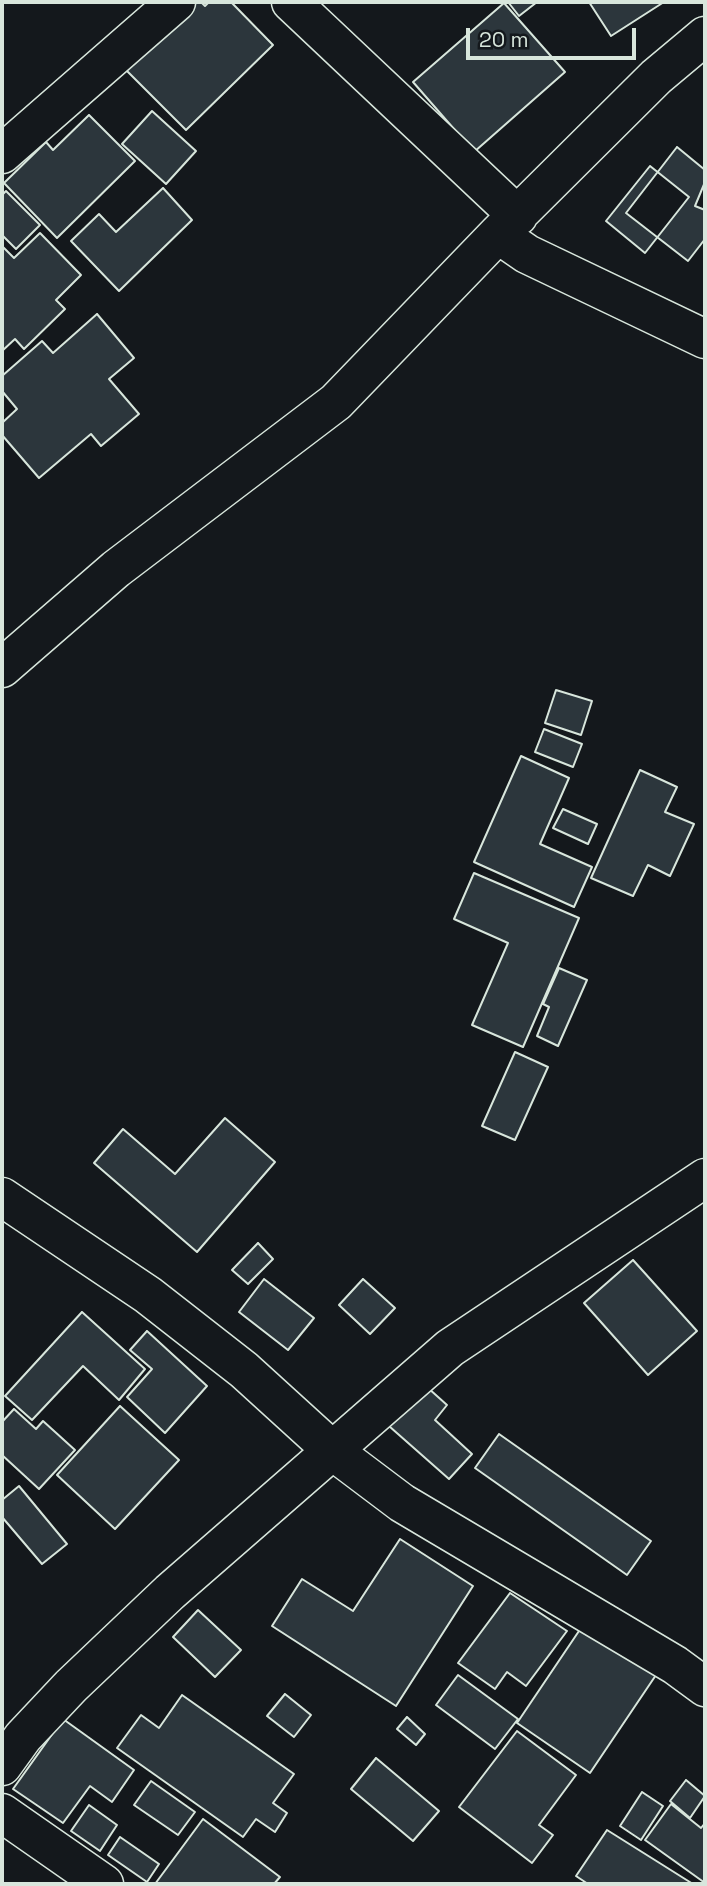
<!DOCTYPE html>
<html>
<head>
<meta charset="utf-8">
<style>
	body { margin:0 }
	#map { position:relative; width:707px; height:1886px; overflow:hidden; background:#14181c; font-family:"Space Grotesk",sans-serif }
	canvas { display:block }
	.frame { position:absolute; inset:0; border:4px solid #d8e6dc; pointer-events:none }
	.scale { position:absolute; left:466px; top:28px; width:170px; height:32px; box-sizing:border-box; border:4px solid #d8e6dc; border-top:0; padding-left:9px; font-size:21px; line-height:24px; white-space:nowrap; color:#d8e6dc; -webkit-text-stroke:5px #14181c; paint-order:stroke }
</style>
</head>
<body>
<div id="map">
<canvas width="707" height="1886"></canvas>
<div class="frame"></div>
<div class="scale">20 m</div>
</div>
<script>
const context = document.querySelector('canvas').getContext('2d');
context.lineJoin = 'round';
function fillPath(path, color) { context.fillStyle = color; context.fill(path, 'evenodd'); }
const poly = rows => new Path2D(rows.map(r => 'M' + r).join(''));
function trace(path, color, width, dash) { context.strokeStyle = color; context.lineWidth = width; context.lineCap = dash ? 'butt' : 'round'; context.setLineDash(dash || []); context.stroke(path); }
const building = poly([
	[189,2,201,2,205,6,209,2,231,2,273,45,186,130,123,67,189,2],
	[508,2,537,2,519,16,508,2],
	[589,2,664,2,611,36,589,2],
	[504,3,565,72,474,152,413,82,504,3],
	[152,111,196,151,166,184,122,144,152,111],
	[89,115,135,161,57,238,4,183,46,142,53,150,89,115],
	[677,147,705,170,705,239,688,261,626,213,677,147],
	[650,166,689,197,645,253,606,221,650,166],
	[705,182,705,210,695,206,705,182],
	[163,188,192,220,119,291,71,241,99,214,116,232,163,188],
	[6,191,40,225,16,249,2,235,2,195,6,191],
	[40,233,81,275,56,300,65,309,24,349,15,339,2,351,2,246,14,258,40,233],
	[97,314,134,358,109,379,139,414,101,446,91,434,39,478,2,435,2,423,17,409,2,391,2,376,42,341,53,353,97,314],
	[556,690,592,701,581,735,545,723,556,690],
	[544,729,582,744,573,767,535,752,544,729],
	[521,756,569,778,540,844,592,867,574,907,474,862,521,756],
	[640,770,677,787,665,812,694,824,670,876,648,865,633,896,591,878,640,770],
	[563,809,597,824,588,844,553,828,563,809],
	[474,873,579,918,523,1047,472,1025,508,943,454,919,474,873],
	[559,968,587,980,558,1046,537,1036,549,1007,543,1004,559,968],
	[515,1052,548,1067,515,1140,482,1126,515,1052],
	[225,1118,275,1162,197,1252,94,1163,123,1129,175,1174,225,1118],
	[258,1243,273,1259,248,1284,232,1270,258,1243],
	[633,1260,697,1331,648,1375,584,1303,633,1260],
	[264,1279,314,1318,288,1350,239,1312,264,1279],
	[363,1279,395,1308,370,1334,339,1305,363,1279],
	[82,1312,145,1369,119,1400,83,1366,32,1420,5,1396,82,1312],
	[147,1331,207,1386,165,1433,127,1397,152,1369,130,1350,147,1331],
	[418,1379,447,1405,435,1420,472,1454,449,1479,381,1419,418,1379],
	[120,1406,179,1460,115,1529,57,1475,120,1406],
	[14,1409,36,1429,43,1421,75,1450,39,1489,2,1455,2,1422,14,1409],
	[499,1434,651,1541,627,1575,475,1468,499,1434],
	[19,1486,67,1544,42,1564,2,1517,2,1500,19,1486],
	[400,1539,473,1586,396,1706,272,1626,302,1579,353,1611,400,1539],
	[510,1593,567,1631,526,1686,507,1672,495,1689,458,1663,510,1593],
	[198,1610,241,1650,215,1677,173,1637,198,1610],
	[583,1625,656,1675,590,1773,517,1723,583,1625],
	[458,1675,518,1719,495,1749,436,1705,458,1675],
	[285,1694,311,1715,294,1737,267,1716,285,1694],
	[182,1695,294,1774,273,1803,287,1813,275,1832,256,1819,243,1837,117,1748,141,1715,159,1728,182,1695],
	[407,1717,425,1734,416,1745,397,1729,407,1717],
	[63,1719,134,1770,112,1802,90,1786,63,1823,13,1789,63,1719],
	[517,1731,576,1775,539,1825,553,1835,532,1863,459,1807,517,1731],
	[376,1758,439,1811,413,1841,351,1789,376,1758],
	[686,1780,705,1796,690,1818,670,1801,686,1780],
	[151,1781,195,1812,178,1835,134,1805,151,1781],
	[642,1792,663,1806,641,1840,620,1826,642,1792],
	[671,1804,701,1828,705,1823,705,1883,645,1840,671,1804],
	[89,1805,117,1825,100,1851,71,1831,89,1805],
	[203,1819,280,1877,274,1884,155,1884,203,1819],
	[607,1830,693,1884,588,1884,576,1876,607,1830],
	[120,1837,159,1864,147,1882,108,1855,120,1837]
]);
fillPath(building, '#2c363c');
trace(building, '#d8e6dc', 2);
const street = poly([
	[291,2,518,216],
	[2,154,176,2],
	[498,234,527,254,705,339],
	[2,668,116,569,336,402,498,234,656,77,705,36],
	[2,1197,148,1295,244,1370,333,1451,402,1503,675,1665,705,1687],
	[2,1766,23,1737,71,1686,170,1592,450,1348,705,1178],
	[2,1813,104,1884]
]);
trace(street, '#d8e6dc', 41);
trace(street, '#14181c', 38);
</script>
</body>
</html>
